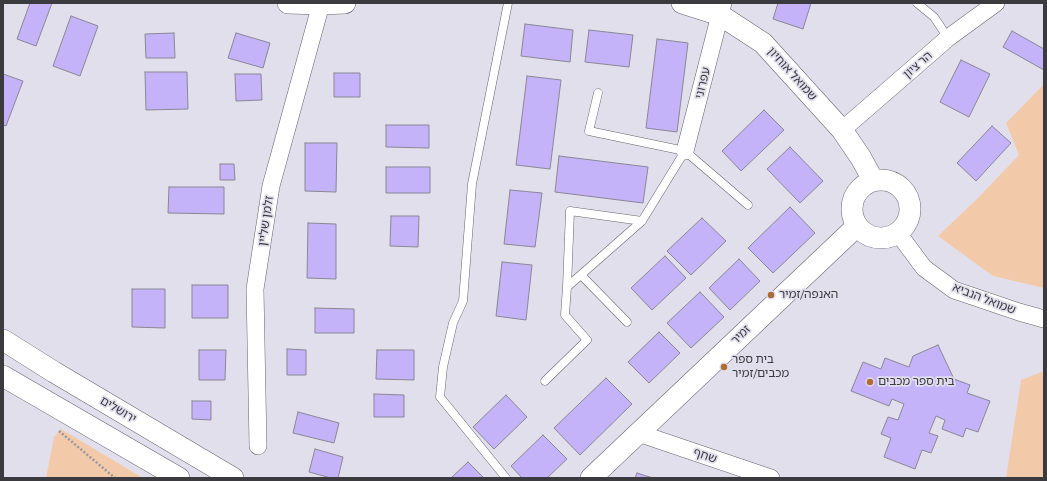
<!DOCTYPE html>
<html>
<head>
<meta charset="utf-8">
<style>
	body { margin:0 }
	#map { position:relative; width:1047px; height:481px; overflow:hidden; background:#e2dfed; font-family:"PT Sans Narrow",sans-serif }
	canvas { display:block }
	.frame { position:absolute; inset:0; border:4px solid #3b3a3f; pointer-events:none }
</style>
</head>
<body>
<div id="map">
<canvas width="1047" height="481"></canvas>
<div class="frame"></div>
</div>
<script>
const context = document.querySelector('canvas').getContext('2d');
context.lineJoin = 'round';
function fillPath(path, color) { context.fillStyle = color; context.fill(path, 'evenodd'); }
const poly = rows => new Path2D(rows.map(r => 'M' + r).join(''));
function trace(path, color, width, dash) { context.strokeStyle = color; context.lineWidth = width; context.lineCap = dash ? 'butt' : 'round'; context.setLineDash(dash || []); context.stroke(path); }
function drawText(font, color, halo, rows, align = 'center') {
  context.font = font + ' "PT Sans Narrow","Noto Sans Hebrew",sans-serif'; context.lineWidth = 3.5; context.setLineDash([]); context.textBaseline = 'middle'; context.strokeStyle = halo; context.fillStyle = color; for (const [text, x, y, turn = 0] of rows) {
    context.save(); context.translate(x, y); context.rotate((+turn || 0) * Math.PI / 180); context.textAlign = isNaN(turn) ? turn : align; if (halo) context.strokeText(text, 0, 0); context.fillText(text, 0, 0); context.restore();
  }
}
fillPath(poly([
	[1044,84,1044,288,993,276,938,236,976,200,1019,155,1006,123],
	[1044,371,1044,478,1006,478,1021,380],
	[61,429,143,478,46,478,54,437]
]), '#f3caa9');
const building = poly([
	[30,3,52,3,36,46,17,39,30,3],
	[778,3,811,3,803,29,773,19,778,3],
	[71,16,98,26,80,76,53,66,71,16],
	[525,24,573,30,570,62,521,56,525,24],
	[589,30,633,35,629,67,585,62,589,30],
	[1012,31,1044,49,1044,70,1003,47,1012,31],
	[174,33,175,58,146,58,145,34,174,33],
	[236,33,270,43,263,68,228,58,236,33],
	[657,39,688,43,677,132,646,128,657,39],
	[961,60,990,74,969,117,940,102,961,60],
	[145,72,187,72,188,109,146,110,145,72],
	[334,73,360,73,360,97,334,97,334,73],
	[3,74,23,81,6,126,3,125,3,74],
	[235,74,261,74,262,100,236,101,235,74],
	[527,76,561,80,550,169,516,165,527,76],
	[764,110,784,130,741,171,722,151,764,110],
	[386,125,429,125,429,148,386,147,386,125],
	[992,126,1011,143,976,181,957,163,992,126],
	[305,143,337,143,336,192,305,191,305,143],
	[790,147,823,181,800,203,767,169,790,147],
	[559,156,648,167,643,203,555,192,559,156],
	[220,164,234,164,235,180,220,180,220,164],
	[386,167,430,167,430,193,386,193,386,167],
	[169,187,224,187,224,214,168,213,169,187],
	[510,190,542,193,535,247,504,244,510,190],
	[790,207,815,233,773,273,748,248,790,207],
	[391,216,419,216,418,247,390,246,391,216],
	[702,218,726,241,691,275,667,251,702,218],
	[308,223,336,224,336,279,307,278,308,223],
	[665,256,686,278,652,310,631,288,665,256],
	[739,259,760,281,730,310,709,288,739,259],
	[502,262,532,265,526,320,496,316,502,262],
	[192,285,228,285,228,318,192,318,192,285],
	[132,289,165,289,165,328,132,327,132,289],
	[700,292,724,317,691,348,667,323,700,292],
	[315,308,354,309,354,333,315,333,315,308],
	[659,332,680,353,649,383,628,362,659,332],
	[938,345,954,379,970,385,967,393,990,401,978,432,966,428,963,437,942,429,945,420,936,416,929,433,938,436,931,453,922,450,915,469,884,457,891,438,881,434,888,417,898,420,904,404,892,399,889,406,851,391,863,362,881,369,885,358,909,367,913,356,938,345],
	[287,349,306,350,306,375,287,375,287,349],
	[199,350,226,350,225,380,199,380,199,350],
	[377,350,414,350,414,380,376,379,377,350],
	[606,378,632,404,580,455,554,428,606,378],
	[374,394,404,395,404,417,374,417,374,394],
	[506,395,527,417,494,449,473,427,506,395],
	[192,401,211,401,211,420,192,419,192,401],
	[298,412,339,423,334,443,293,433,298,412],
	[543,435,567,459,547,478,522,478,511,466,543,435],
	[315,449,343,457,338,478,331,478,309,472,315,449],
	[468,462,483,477,482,478,451,478,468,462],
	[637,473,653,478,635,478,637,473]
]);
fillPath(building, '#c4b3f9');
trace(building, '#898793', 1);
const service = poly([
	[917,3,934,17,948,38],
	[598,93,589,131,685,151,748,205],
	[581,275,627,322],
	[567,287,570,211,642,221],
	[545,381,587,340,565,315,567,287,642,221,685,151],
	[506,478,440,397,443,367,453,323,463,301,472,184,508,3]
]);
const minor = poly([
	[842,130,948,38,996,3],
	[685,151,723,3],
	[898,233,924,268,954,290,1019,312,1044,319],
	[638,433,771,478],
	[258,446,255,289,271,186,321,4]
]);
const tertiary = poly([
	[288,3,321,4,345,3],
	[682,3,720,15,763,43,842,130,861,158,873,180],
	'852 209a29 29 0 1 1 58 0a29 29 0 1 1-58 0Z',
	[3,340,54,372,233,478],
	[3,376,179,478],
	[591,478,857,226]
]);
trace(service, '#676470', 9);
trace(minor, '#676470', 18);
trace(tertiary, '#676470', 22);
trace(poly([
	[59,431,115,478]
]), '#9896a0', 2.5, [2, 2]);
trace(service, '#fff', 8);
trace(minor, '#fff', 17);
trace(tertiary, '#fff', 21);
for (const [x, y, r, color] of [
	[771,295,4,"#ad6d35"],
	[724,367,4,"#ad6d35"],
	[870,382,4,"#ad6d35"]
]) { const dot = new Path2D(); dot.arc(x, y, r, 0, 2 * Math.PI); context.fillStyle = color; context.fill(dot); trace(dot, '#e2dfed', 1.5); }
drawText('12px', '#3b3a3f', '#e2dfed', [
	["הר ציון",918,65,-41],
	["שמואל אוחיון",792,74,48],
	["עפרוני",703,83,-76],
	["זלמן שליין",266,221,-82],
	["שמואל הנביא",984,299,21],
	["זמיר",741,335,-44],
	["ירושלים",118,410,31],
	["שחף",705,456,19]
]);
drawText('12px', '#3b3a3f', '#e2dfed', [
	["האנפה/זמיר",779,295],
	["בית ספר",732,360],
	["מכבים/זמיר",732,374],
	["בית ספר מכבים",878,382]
], 'left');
</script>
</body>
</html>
